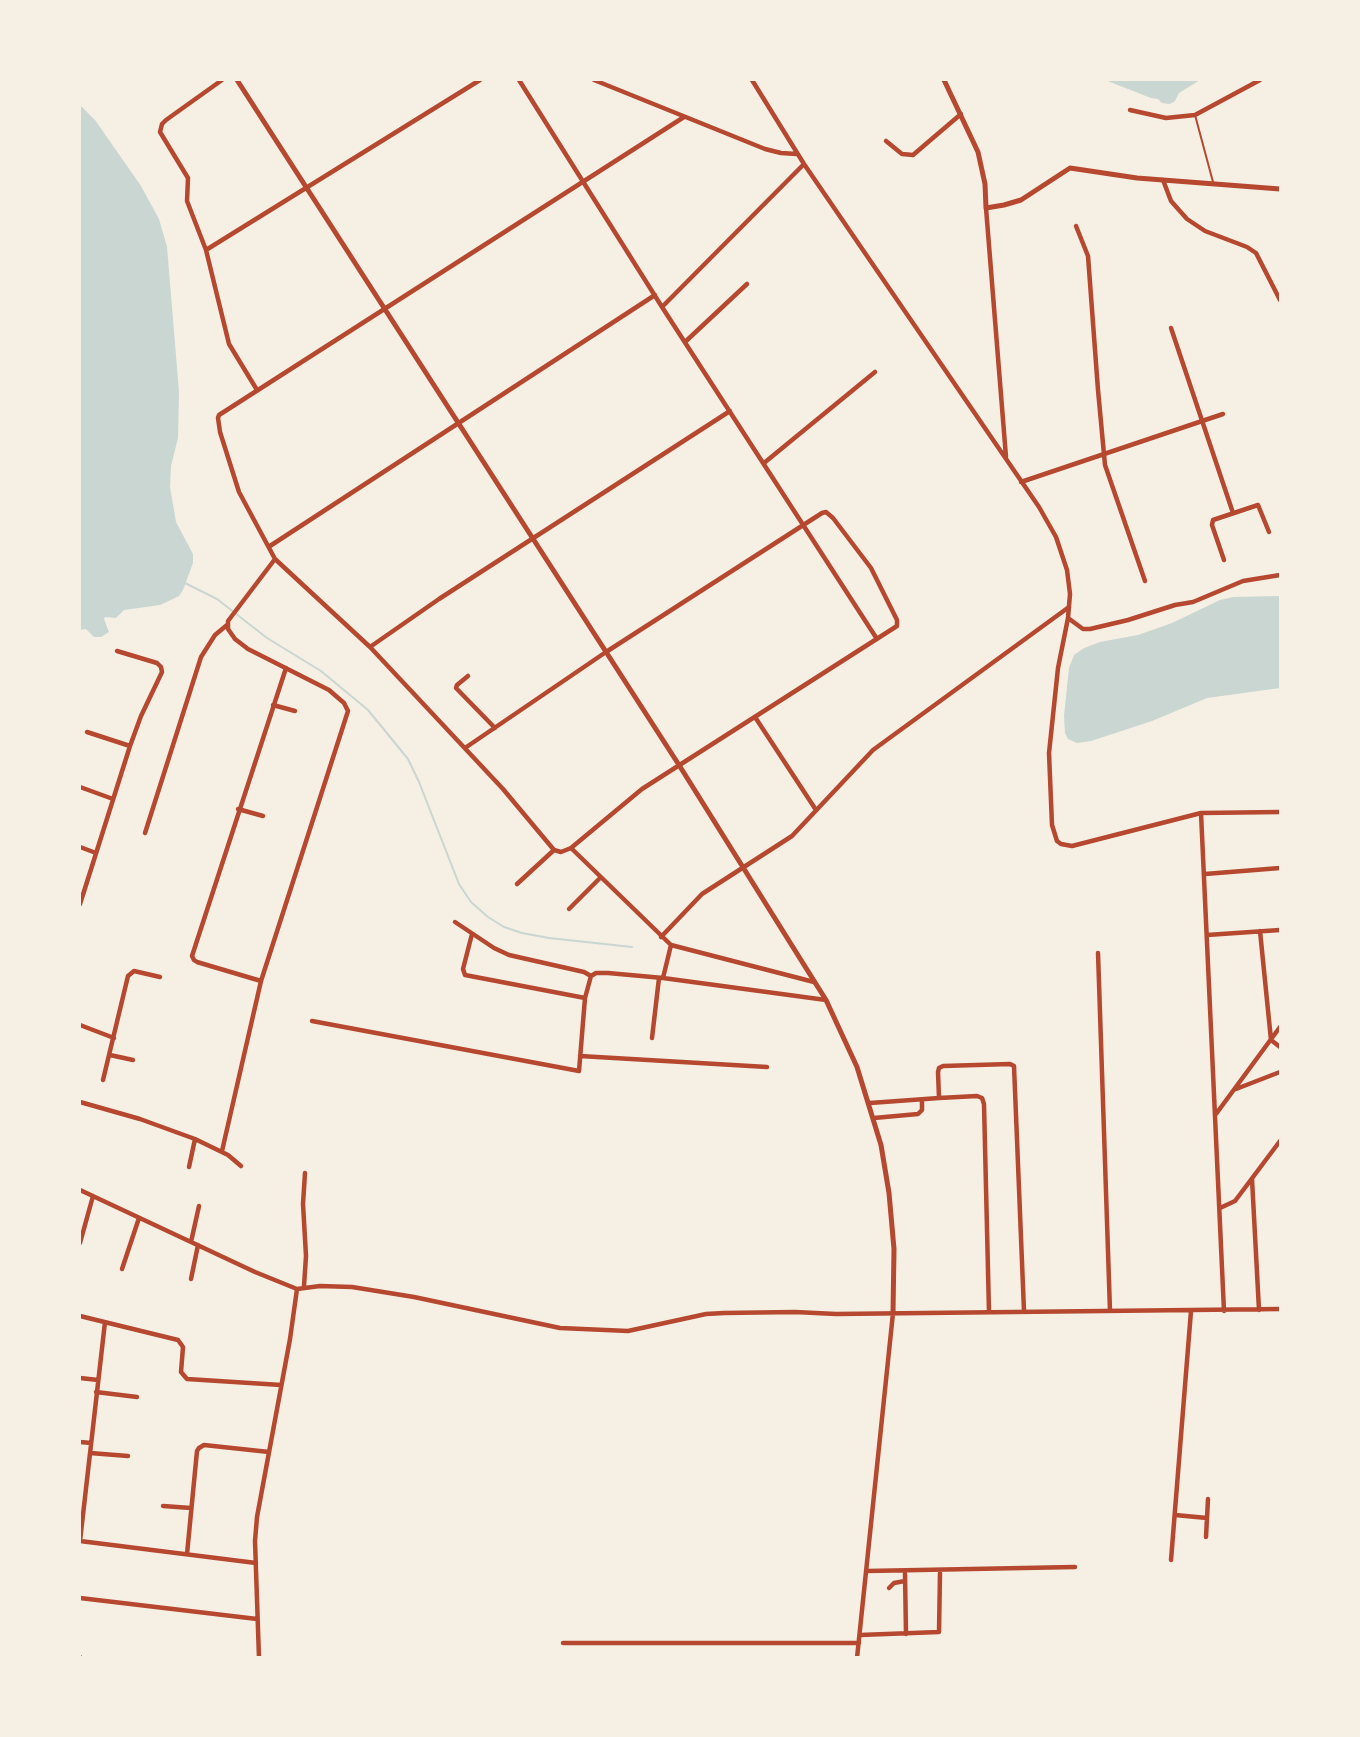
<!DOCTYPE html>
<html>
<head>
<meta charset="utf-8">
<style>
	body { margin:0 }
	#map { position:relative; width:1360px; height:1737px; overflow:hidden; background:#f6efe4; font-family:Inter,sans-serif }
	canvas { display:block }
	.frame { position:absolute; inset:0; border:81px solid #f6efe4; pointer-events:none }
</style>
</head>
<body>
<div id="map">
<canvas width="1360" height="1737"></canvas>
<div class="frame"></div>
</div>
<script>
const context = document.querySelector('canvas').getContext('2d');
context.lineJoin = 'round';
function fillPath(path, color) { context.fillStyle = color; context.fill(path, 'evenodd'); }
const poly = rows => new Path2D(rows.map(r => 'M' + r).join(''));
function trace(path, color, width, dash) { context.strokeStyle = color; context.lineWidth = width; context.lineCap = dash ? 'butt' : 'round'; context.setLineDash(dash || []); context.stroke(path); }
fillPath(poly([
	[1105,80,1200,80,1179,93,1175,101,1170,104,1162,103,1158,99,1151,98],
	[80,105,95,120,141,186,159,219,167,247,179,392,178,438,171,466,170,487,176,522,193,554,193,563,183,590,179,596,160,605,124,610,116,618,105,617,104,619,109,632,101,637,94,637,86,629,80,630],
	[1280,596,1280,688,1207,698,1152,721,1091,741,1077,743,1068,739,1065,733,1064,716,1069,668,1074,655,1084,648,1100,642,1138,635,1172,623,1220,600,1233,597]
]), '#c9d6d2');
trace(poly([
	[185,583,217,599,267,638,321,671,368,710,408,759,419,782,459,884,471,902,488,917,504,927,522,933,549,938,632,947]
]), '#c9d6d2', 2);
trace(poly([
	[1195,115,1213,182]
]), '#b5482f', 2);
trace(poly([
	[222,80,166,120,162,124,160,132,188,178,187,201,206,250,229,344,257,390],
	[519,80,662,307,877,639],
	[594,80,765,149,781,153,797,154],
	[752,80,804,164,1039,507,1056,537,1067,570,1070,594,1068,618,1058,668,1049,753,1052,825,1057,841,1061,844,1072,846,1201,813,1280,812],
	[1130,110,1166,118,1195,115,1260,80],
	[886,141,902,154,913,155,961,114],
	[1163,180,1171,201,1187,219,1205,231,1247,247,1256,253,1280,300],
	[986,208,1006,457],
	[1076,226,1088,256,1098,390,1105,465,1145,581],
	[206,250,480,80],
	[662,307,804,164],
	[1171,328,1233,513],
	[685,342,747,284],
	[764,463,875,372],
	[1021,482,1223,414],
	[270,546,655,295],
	[1224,560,1212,525,1213,520,1258,505,1269,532],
	[1068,618,1083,629,1090,629,1128,620,1175,605,1193,602,1243,581,1280,575],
	[370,647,439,599,730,411],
	[468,676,457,685,456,688,495,728],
	[273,705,295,711],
	[755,717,816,810],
	[87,732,130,746],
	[465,748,606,652,822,513,826,512,833,518,871,568,897,620,897,626,642,789,571,848,561,852,554,850,503,789,370,647,275,559,239,492,220,432,218,418,219,415,684,117],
	[80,787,113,799],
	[238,809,263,816],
	[1201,813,1224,1311],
	[145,833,201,657,215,635,227,625],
	[80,847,96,853],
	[571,848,671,945,814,982],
	[1205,874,1280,868],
	[517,884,554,850],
	[80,904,130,746,141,716,162,672,161,667,157,663,117,651],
	[569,909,600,878],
	[455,922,494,948,509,955,584,972,591,976,596,973,608,973,663,978,826,1000],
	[1260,931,1271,1040,1280,1047],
	[472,934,463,969,465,975,585,998],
	[1207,935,1280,930],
	[661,937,702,894,792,836,873,750,1069,607],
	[1098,953,1110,1311],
	[663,978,671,945],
	[261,981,197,962,194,960,192,956,286,668],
	[312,1021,579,1071,585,998,591,976],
	[80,1025,114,1038],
	[652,1038,659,978],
	[110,1055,133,1060],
	[580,1056,767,1067],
	[103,1080,128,976,134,971,160,977],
	[1236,1089,1280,1072],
	[80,1102,140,1119,195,1139,228,1155,241,1166],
	[870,1103,939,1098],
	[1216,1114,1280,1027],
	[874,1118,918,1114,922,1110,922,1100],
	[222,1151,261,981,348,711,344,703,329,690,248,649,235,639,228,629,228,621,275,559],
	[189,1167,195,1139],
	[1252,1179,1259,1310],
	[80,1190,255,1272,297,1289],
	[1220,1208,1235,1201,1280,1141],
	[191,1242,199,1206],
	[80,1243,93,1196],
	[122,1269,139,1218],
	[191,1279,198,1245],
	[304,1286,306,1256,303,1204,305,1173],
	[297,1289,320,1286,352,1287,414,1297,560,1328,628,1331,706,1314,724,1313,795,1312,836,1314,1280,1309],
	[989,1312,984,1104,982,1098,977,1096,939,1098,938,1072,939,1068,943,1066,1010,1064,1014,1066,1024,1311],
	[80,1316,178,1340,183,1347,181,1372,187,1379,281,1385],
	[80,1378,98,1380],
	[96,1392,137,1397],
	[80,1442,91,1443],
	[90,1453,128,1456],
	[163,1506,191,1508],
	[1175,1515,1207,1518],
	[1206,1537,1208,1499],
	[80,1541,105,1322],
	[80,1541,256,1563],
	[187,1554,197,1451,199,1448,204,1445,269,1452],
	[1171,1560,1191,1311],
	[867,1571,1075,1567],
	[905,1574,906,1634],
	[889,1588,894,1583,905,1581],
	[80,1598,257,1619],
	[860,1635,939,1632,940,1573],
	[563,1643,859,1643],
	[80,1657,80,1658],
	[259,1658,255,1541,257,1517,290,1339,297,1289],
	[857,1658,893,1313]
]), '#b5482f', 4.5);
trace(poly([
	[237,80,679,765,826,1000,857,1067,881,1145,889,1193,894,1249,893,1313],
	[944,80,978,152,985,184,986,208,1004,205,1021,200,1070,168,1137,178,1280,189]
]), '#b5482f', 5);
</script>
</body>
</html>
